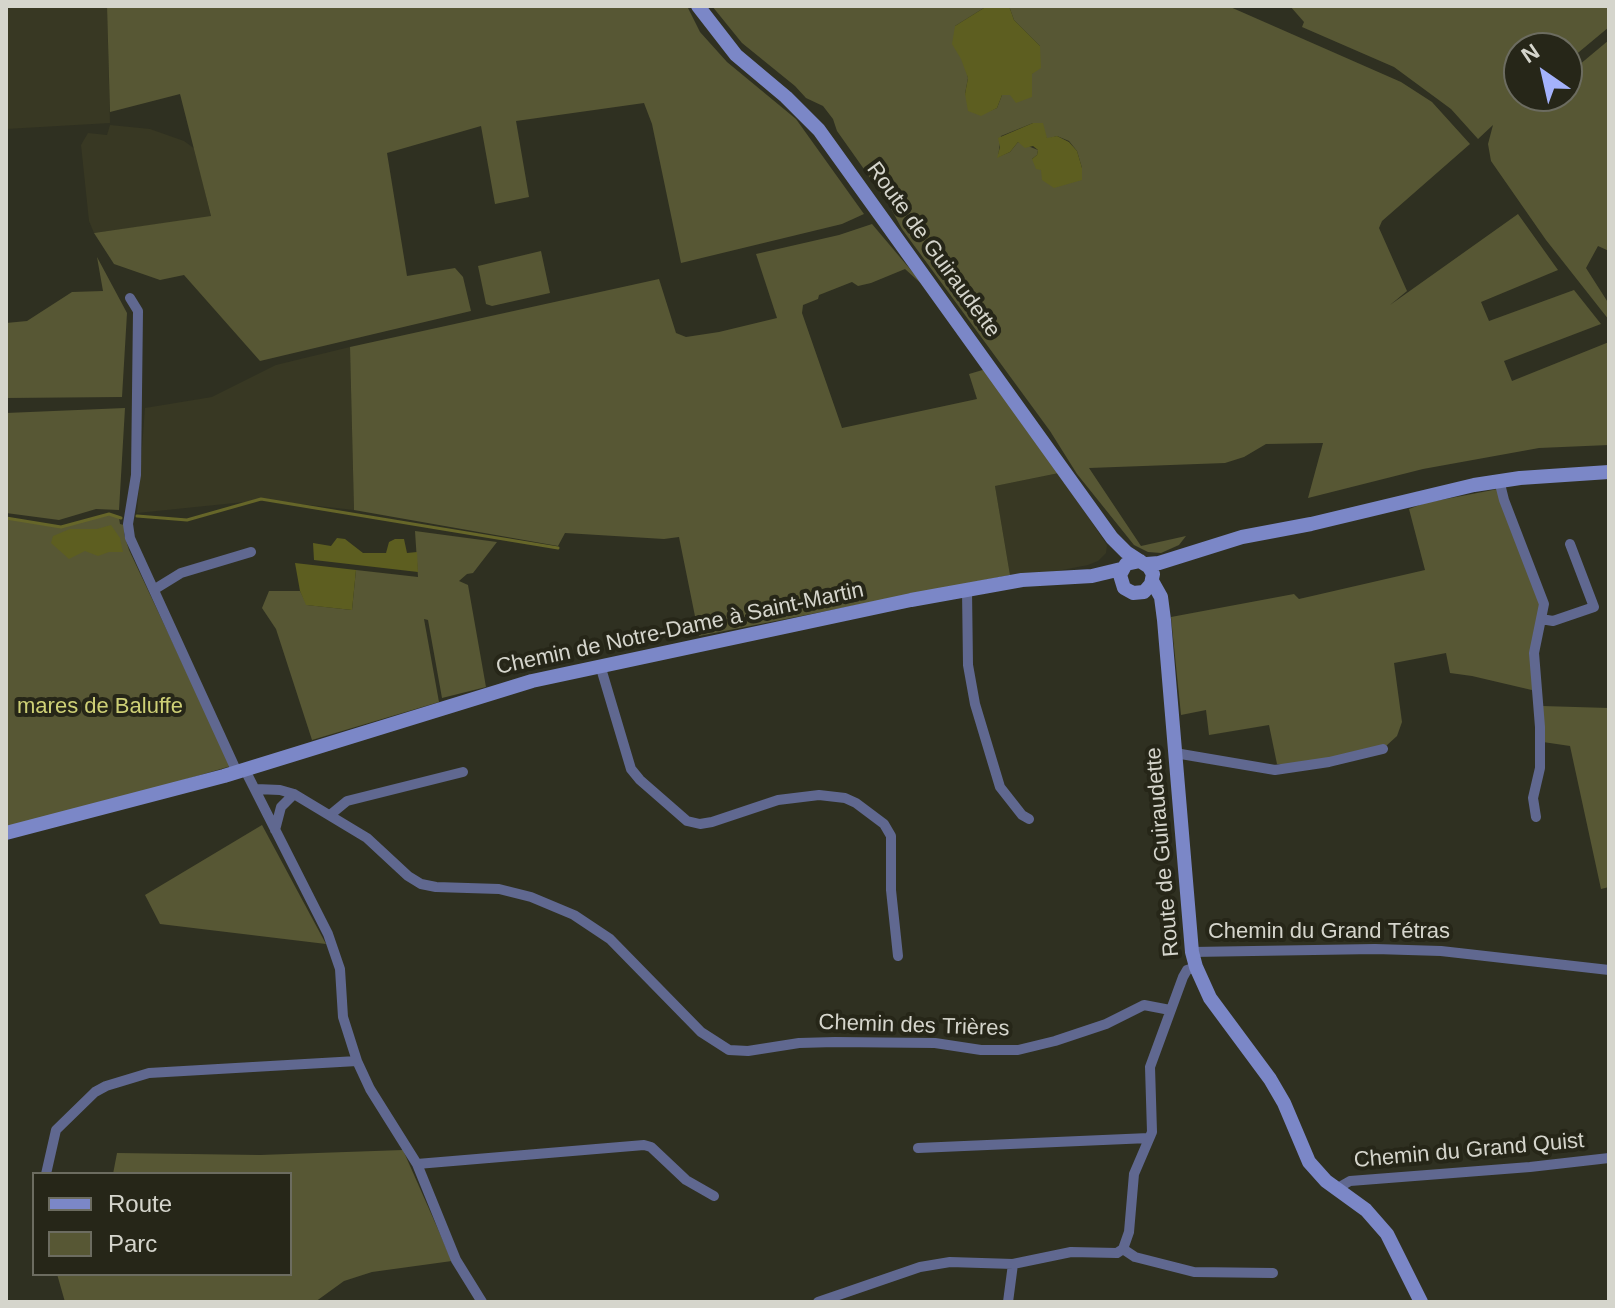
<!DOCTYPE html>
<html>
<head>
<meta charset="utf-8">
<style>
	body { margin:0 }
	#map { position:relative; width:1615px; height:1308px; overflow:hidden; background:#2f3021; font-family:Helvetica,sans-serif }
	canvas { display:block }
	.frame { position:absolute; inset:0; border:8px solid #d5d5cc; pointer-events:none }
	.legend { position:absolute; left:32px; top:1172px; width:260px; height:104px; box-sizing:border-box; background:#262618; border:2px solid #6c6c60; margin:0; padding:10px 14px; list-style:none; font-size:24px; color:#d5d5cc }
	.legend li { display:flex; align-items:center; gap:16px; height:40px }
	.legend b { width:40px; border:2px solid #6c6c60 }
	.north { position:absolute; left:1503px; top:32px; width:80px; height:80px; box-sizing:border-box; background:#262618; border:2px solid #6c6c60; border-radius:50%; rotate:326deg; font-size:22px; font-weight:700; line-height:32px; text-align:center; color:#d5d5cc }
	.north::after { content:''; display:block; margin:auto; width:28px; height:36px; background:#a4b2fc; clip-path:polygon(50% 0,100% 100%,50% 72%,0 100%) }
</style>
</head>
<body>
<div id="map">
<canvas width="1615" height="1308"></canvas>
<div class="frame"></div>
<ul class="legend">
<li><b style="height:10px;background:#7b87c7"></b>Route</li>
<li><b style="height:22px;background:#575734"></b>Parc</li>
</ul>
<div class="north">N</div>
</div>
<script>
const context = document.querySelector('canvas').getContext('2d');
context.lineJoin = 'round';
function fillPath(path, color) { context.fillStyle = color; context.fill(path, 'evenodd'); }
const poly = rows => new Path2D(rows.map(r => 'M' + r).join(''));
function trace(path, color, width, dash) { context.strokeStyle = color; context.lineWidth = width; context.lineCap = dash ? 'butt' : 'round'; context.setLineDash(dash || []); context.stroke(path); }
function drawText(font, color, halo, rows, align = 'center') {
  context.font = font + ' Helvetica,sans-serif'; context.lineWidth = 8; context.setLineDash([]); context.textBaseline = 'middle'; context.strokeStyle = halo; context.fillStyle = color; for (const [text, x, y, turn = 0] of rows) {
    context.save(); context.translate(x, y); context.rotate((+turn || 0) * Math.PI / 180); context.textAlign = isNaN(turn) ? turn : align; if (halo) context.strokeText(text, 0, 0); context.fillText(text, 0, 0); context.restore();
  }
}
fillPath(poly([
	[6,6,107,6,110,123,6,129],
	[110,125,150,129,184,141,195,149,211,217,94,233,89,221,81,145,88,133,107,135],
	[350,347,354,510,264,500,137,513,145,408,212,397,276,365],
	[1059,473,1107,545,1106,553,1098,561,1088,565,1052,572,1010,575,995,486]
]), '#383823');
fillPath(poly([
	[107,6,687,6,700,32,727,62,796,119,864,214,842,224,681,263,652,124,644,103,516,121,529,197,495,204,481,126,387,153,407,276,455,268,463,277,471,311,260,361,184,275,160,280,114,264,94,233,211,216,180,94,110,112],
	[712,6,987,6,955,26,968,78,965,94,980,115,997,108,1002,95,1010,95,1032,74,1040,46,1014,20,1009,6,1228,6,1401,82,1432,102,1470,144,1382,221,1379,228,1407,291,1390,305,1518,214,1558,270,1481,302,1489,321,1574,290,1601,324,1504,361,1512,381,1609,342,1609,445,1539,448,1423,469,1308,498,1323,443,1266,444,1244,457,1225,463,1089,468,1141,546,1186,536,1179,545,1161,553,1148,552,1134,545,1077,474,1050,431,902,229,888,203,837,131,833,119,823,106,806,98,795,86,742,43],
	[1033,123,1044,132,1047,139,1057,136,1069,141,1077,151,1082,168,1032,159,1037,155,1038,150,1018,142,1010,152,998,157,1001,136],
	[1290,6,1609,6,1609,27,1567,62,1567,48,1519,48,1519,96,1527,96,1524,100,1537,96,1567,96,1567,75,1609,40,1609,251,1598,246,1586,268,1609,304,1609,320,1546,240,1491,161,1488,144,1493,125,1478,139,1451,109,1394,67,1302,27,1304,22],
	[872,224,926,288,905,269,871,283,858,286,852,282,819,295,818,299,803,305,802,313,842,428,977,399,969,374,986,369,1059,473,995,486,1010,575,699,636,679,537,664,539,565,533,558,546,354,510,350,347,659,279,676,333,686,337,719,332,777,318,756,254,839,235],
	[541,251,550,293,492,306,486,304,478,266],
	[97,257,127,313,122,397,6,398,6,323,27,321,72,292,103,291],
	[125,408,119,510,96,509,59,520,6,513,6,413],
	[1498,489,1542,604,1536,691,1472,676,1450,673,1446,653,1394,663,1402,722,1397,736,1386,746,1298,764,1277,764,1269,725,1209,735,1206,710,1181,715,1171,617,1294,594,1299,599,1425,570,1409,509,1425,503],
	[109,514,119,518,120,524,124,525,124,534,129,550,231,766,6,832,6,518,61,527],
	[415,531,497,542,473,573,467,574,459,581,468,585,486,687,442,698,428,620,424,619,439,702,312,740,276,629,262,608,269,591,300,591,307,605,352,610,356,570,418,577],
	[1542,706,1609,708,1609,887,1601,889,1570,746,1543,742],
	[262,825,326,944,160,924,145,895],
	[403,1150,452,1261,372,1272,344,1281,315,1302,65,1302,57,1274,290,1274,290,1174,113,1174,117,1153,260,1155]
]), '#575734');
fillPath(poly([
	[987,6,1009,6,1014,20,1040,46,1041,68,1032,74,1032,97,1016,103,1010,95,1002,95,997,108,981,116,968,111,965,94,968,78,961,59,952,44,955,26],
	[1033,123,1043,123,1047,138,1057,136,1069,142,1077,151,1082,168,1082,180,1054,188,1042,180,1041,170,1036,169,1032,159,1037,155,1038,150,1033,146,1025,148,1018,142,1010,152,997,158,1000,147,998,138],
	[111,525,120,538,123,552,109,552,98,556,85,551,69,559,51,543,53,536,70,529,97,529],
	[337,538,345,539,363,553,386,553,389,542,395,539,404,539,407,553,417,552,418,572,314,560,313,543,331,546],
	[295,563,356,570,352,610,306,605,300,591]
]), '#5d5e20');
trace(poly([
	[137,516,187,520,261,499,558,548],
	[6,518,61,527,109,514,121,518]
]), '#666629', 3);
trace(poly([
	[130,298,138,311,136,475,128,524,130,538,237,772],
	[1499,480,1504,500,1544,604,1534,653,1540,727,1540,768,1533,798,1536,817],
	[155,589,181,573,251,552],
	[967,590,968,665,975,704,1000,787,1022,815,1029,819],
	[1541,619,1553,621,1594,607,1570,544],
	[600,665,631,769,640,780,687,821,700,824,712,822,778,800,819,795,845,798,856,803,884,824,891,836,891,890,898,956],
	[1175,753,1275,770,1329,762,1383,749],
	[245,770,328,934,340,969,343,1017,357,1061,370,1089,417,1164,456,1260,482,1302],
	[256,789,280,790,294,794,367,838,408,876,421,884,436,887,499,889,531,897,574,915,610,939,701,1032,729,1050,748,1051,799,1043,835,1042,935,1043,981,1050,1018,1050,1055,1041,1106,1024,1144,1005,1170,1010],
	[330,815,347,801,463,772],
	[275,830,281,807,294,794],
	[1192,952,1375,949,1441,951,1609,970],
	[918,1148,1149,1138],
	[417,1164,644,1145,651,1147,686,1180,714,1196],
	[46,1174,56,1130,95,1092,106,1086,149,1073,357,1061],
	[1336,1189,1350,1181,1530,1167,1609,1158],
	[1123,1249,1129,1232,1134,1174,1152,1132,1150,1067,1183,977,1187,970,1196,967],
	[1123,1249,1135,1257,1194,1272,1273,1273],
	[818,1302,920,1267,950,1262,1013,1264,1071,1252,1117,1253,1123,1249],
	[1008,1302,1013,1264]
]), '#606890', 10);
trace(poly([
	[698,6,736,55,786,97,819,130,1112,538,1126,552,1149,567,1153,574,1151,584,1144,592,1133,593,1124,588,1120,575,1126,564,1140,561],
	[1147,564,1159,563,1242,537,1311,524,1474,485,1520,478,1609,472],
	[1152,581,1161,597,1164,620,1192,952,1196,967,1210,998,1270,1079,1284,1103,1309,1162,1326,1181,1366,1210,1387,1234,1421,1302],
	[6,833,224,776,532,681,911,600,1022,580,1092,576,1121,569]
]), '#7b87c7', 14);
drawText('22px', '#d5d5cc', '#262618', [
	["Route de Guiraudette",933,250,54],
	["Chemin de Notre-Dame à Saint-Martin",680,629,-12],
	["Route de Guiraudette",1163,852,-95],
	["Chemin du Grand Tétras",1329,932],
	["Chemin des Trières",914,1026,2],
	["Chemin du Grand Quist",1469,1151,-5]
]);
drawText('22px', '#ced076', '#262618', [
	["mares de Baluffe",100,707]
]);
</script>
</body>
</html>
